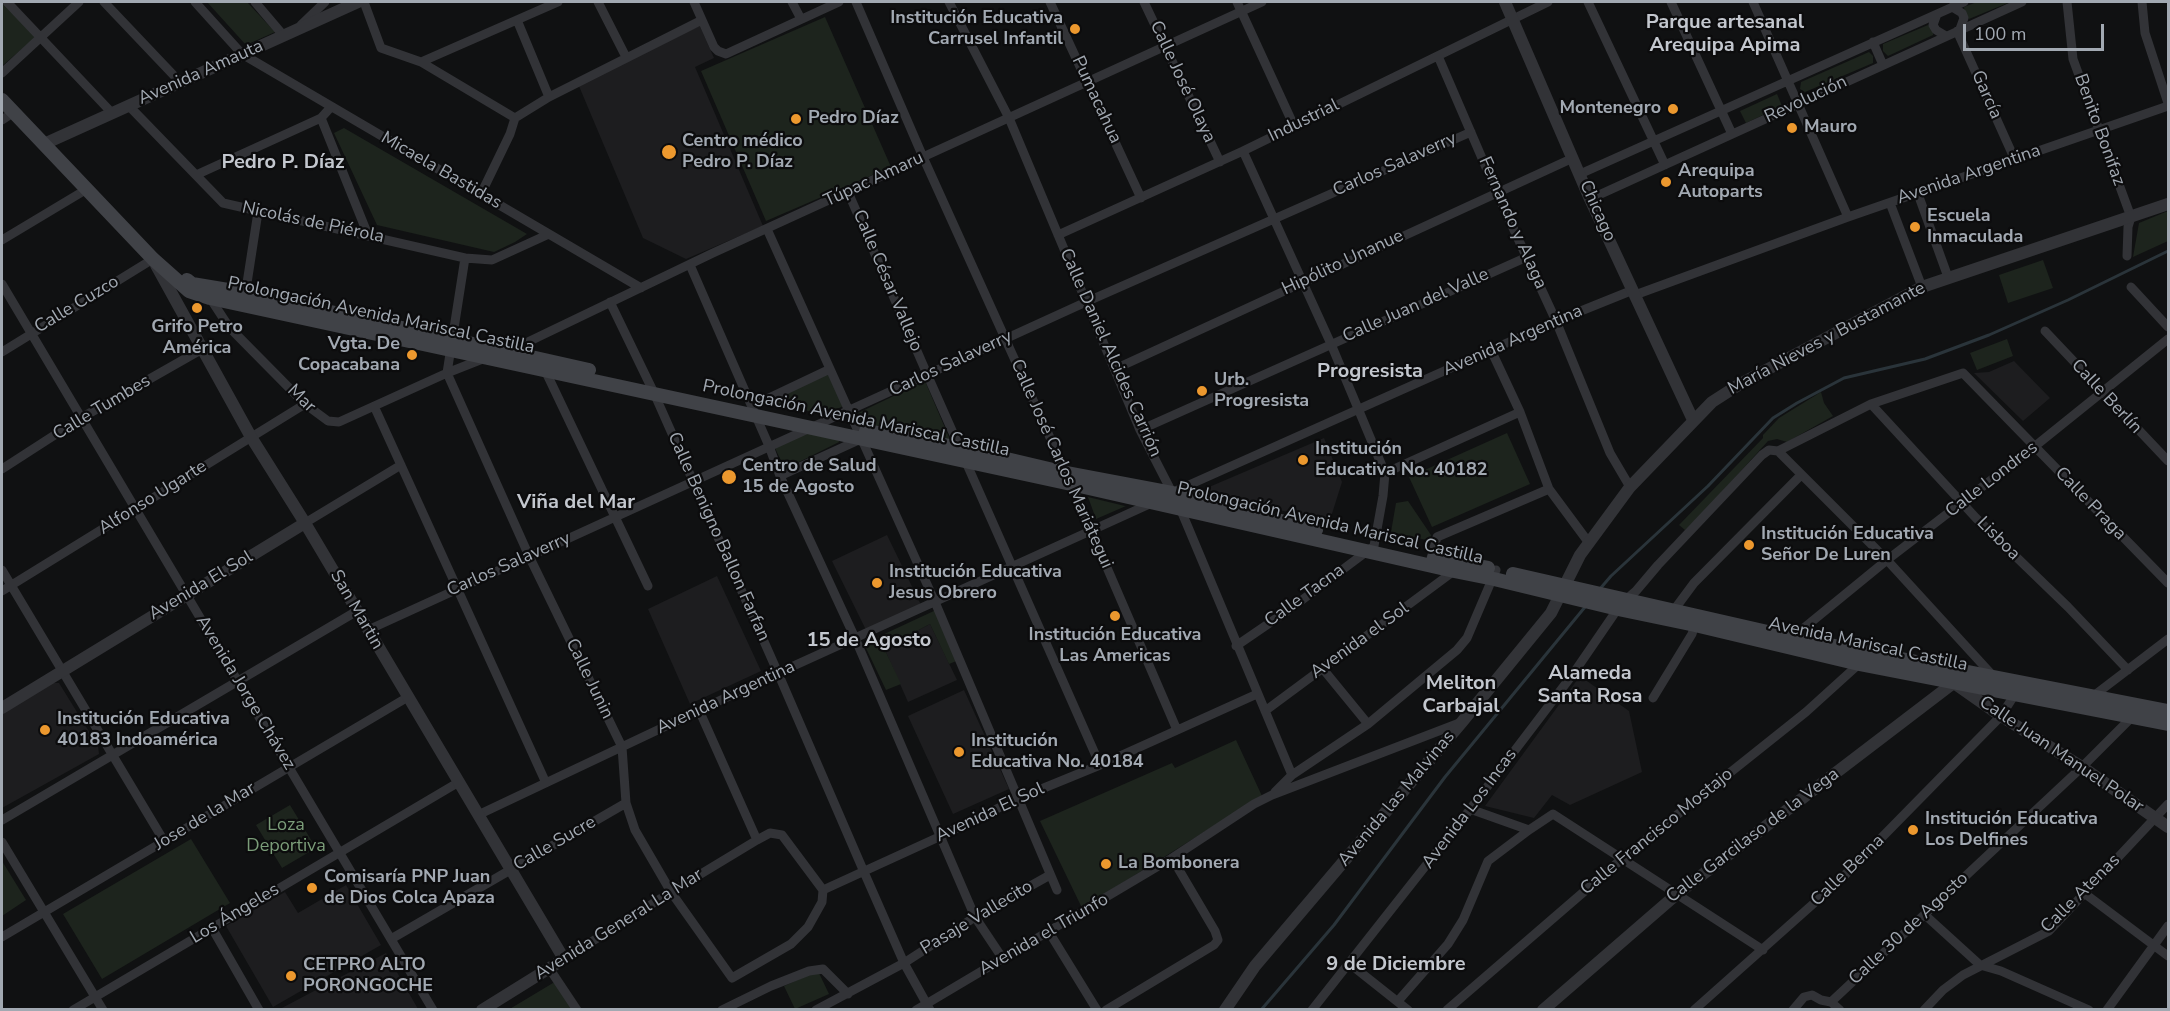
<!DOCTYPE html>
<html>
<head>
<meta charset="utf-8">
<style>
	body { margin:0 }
	#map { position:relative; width:2170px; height:1011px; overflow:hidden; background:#101112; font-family:"Nunito Sans",sans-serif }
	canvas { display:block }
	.frame { position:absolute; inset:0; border:3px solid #a2a9b2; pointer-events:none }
	.scale { position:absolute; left:1963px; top:24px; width:141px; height:27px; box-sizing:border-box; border:3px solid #a2a9b2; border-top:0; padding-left:8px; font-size:18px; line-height:21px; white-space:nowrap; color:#a2a9b2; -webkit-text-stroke:4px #0c0c0d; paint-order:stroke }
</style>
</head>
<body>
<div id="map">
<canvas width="2170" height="1011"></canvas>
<div class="frame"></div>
<div class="scale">100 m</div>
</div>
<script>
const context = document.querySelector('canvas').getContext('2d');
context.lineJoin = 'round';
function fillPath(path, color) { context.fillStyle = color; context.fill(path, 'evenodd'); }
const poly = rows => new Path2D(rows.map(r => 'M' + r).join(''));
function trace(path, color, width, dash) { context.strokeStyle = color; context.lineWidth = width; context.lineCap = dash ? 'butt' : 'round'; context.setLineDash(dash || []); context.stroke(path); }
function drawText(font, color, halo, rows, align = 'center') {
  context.font = font + ' "Nunito Sans",sans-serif'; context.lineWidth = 4.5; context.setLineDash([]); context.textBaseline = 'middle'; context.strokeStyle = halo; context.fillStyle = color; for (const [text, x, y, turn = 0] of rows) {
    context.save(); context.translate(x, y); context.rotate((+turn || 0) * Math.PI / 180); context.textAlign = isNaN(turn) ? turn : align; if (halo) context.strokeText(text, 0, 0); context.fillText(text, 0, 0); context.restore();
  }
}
fillPath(poly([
	[700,26,714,58,695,67,763,226,686,259,643,238,576,79],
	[2014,361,2050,398,2023,421,1974,373,1989,372],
	[1324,438,1342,482,1330,520,1206,496,1202,490],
	[887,535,921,605,866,630,832,561],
	[717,576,761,671,690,704,648,609],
	[930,624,957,680,908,702,884,648],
	[1580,676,1629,711,1642,772,1570,805,1552,795,1534,818,1485,806],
	[52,683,59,683,98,746,99,754,2,808,2,713],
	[964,690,1009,789,953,814,908,716],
	[346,885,381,945,273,1007,226,926,285,892,298,913],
	[386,953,418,1009,280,1009]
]), '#1d1d1f');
fillPath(poly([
	[2,2,37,36,2,66],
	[207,2,247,2,275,32,246,45],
	[1977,2,2010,2,1969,19,1965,14,1964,7],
	[825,17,891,167,766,221,701,71],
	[1928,25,1933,28,1933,35,1888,56,1883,51,1883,44],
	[1869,52,1873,56,1873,63,1805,92,1800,89,1801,82],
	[1777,94,1782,106,1746,123,1740,111],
	[344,128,527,234,515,242,494,252,377,225,334,133],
	[2168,211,2168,241,2133,257,2139,223],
	[2043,260,2053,288,2008,303,1999,275],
	[2007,339,2013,356,1977,370,1970,353],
	[828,374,843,406,826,415,778,404,777,397],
	[925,381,951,442,859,425,856,414],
	[1821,392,1824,403,1833,416,1787,442,1777,439,1768,441,1701,515,1685,530,1679,525,1763,438,1763,435,1779,418],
	[809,430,838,438,839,442,785,469,774,446],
	[1507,433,1530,484,1432,527,1409,477],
	[1088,497,1125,506,1126,506,1096,519],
	[1408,501,1431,535,1431,541,1391,532,1396,503],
	[936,610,959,660,949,664,930,624,884,648,901,684,886,690,865,646,867,642],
	[1236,740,1262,796,1082,908,1040,821,1172,763,1175,768],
	[290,805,316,848,282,868,256,825],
	[191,839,230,903,102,979,63,914],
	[2,861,26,900,2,916],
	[818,971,829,994,795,1009,784,986],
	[553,983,559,984,576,1010,508,1010]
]), '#1d241d');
trace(poly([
	[1599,590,1611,576,1708,486,1773,418,1797,403,1844,378,1925,359,1989,335,2068,300,2168,251],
	[1261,1010,1334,925,1445,777,1585,607]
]), '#2a343a', 3);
trace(poly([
	[7,2,112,113],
	[104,2,180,82],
	[195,2,242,54,641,288],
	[255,2,283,35],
	[364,2,381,48,421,62,515,118,510,134,481,194],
	[598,2,626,57],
	[694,2,714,47,718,51,726,54,839,2],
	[792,2,801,19],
	[856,2,923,157,1071,484,1177,730],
	[949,2,1009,118,1140,430,1180,508,1292,775],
	[1050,2,1141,198],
	[1144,2,1220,162],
	[1237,2,1294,126],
	[1588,2,1665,165],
	[1671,2,1732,134],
	[1753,2,1848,217],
	[2067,2,2073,59,2131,217,2128,227,2127,256],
	[2142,2,2145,33,2168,103],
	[1952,7,1962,13,1964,18,1960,29],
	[1937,14,1933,25,1936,30,1946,36],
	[517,20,549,97],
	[301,25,325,2],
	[1957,31,2015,160],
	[1873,42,1883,65],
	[1438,56,1497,193,1556,321,1610,453,1630,487],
	[421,62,558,2],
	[2,73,79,2],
	[128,105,223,203,465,258],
	[321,118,368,235],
	[515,118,549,97,702,20],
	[2,120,14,112],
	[1580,174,1964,2],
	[196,175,321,118,331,107],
	[848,192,927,374,1100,765],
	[1918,194,1948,277],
	[1590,199,2022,2],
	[1890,203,1922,287],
	[767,229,935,602,1057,890],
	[1058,235,1243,151,1548,2],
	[2,240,87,189],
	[690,265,769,446,780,476,855,638,975,917,1003,959],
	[2,284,433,1010],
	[2131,287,2168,327],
	[1635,295,1848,217,2168,106],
	[245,296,258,212],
	[210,298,229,327,305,404,328,421,339,422,447,373,485,358],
	[610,302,654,393,778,673,864,872,904,963,930,1010],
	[2045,331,2168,461],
	[1491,350,1520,412,1549,489,1589,543],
	[2,352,153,259],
	[507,352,713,253,1262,2],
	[544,368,648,586],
	[1115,369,1573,158],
	[447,373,529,556,622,747,626,803,635,830,671,892,732,978,791,944,808,927,822,902,823,890,782,835,770,833,757,840,671,892,564,959],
	[447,373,465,258,492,260,549,234],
	[1871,404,1976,518,2068,607,2128,670],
	[374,406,546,783],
	[752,406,830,369],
	[1140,430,1527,257],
	[1778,451,1887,560,1994,677],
	[2,469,81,418,204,348],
	[1385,473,1520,412],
	[780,476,861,439],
	[1171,493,1556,321,1633,290],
	[305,523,401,465],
	[1430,562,1437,537,1549,489],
	[2,570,164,841],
	[2,591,305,404],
	[1674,610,1694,583,1801,475],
	[368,630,1086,302,1471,132],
	[1793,642,1799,632,1887,560,2034,447,2168,339],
	[1236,646,1290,609,1374,546,1383,496,1385,473,1331,344,1243,151],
	[1323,669,1368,724],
	[2092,697,2168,639],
	[1653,698,1692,634,1696,621],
	[699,710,757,840],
	[1265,711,1454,571],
	[1275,792,1292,775,1368,724,1457,650,1467,638,1496,570],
	[1470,809,1529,830],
	[478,815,778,673,1154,502],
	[2,820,357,611],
	[2,842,103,1010],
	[823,890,941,836,1017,799,1100,765,1257,694],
	[2084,893,2168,956],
	[1925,915,1980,965,2001,971,2089,1010],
	[212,928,259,1010],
	[1049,932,1097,1010],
	[2,937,408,697],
	[391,939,626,803],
	[1350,964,1408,1010],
	[549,968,577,1010],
	[1398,1001,1448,944,1463,920,1488,861,1529,830,1553,814,1763,950],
	[1831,1002,2082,767,2134,715],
	[73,1010,459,782],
	[722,1010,771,986,809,971,823,969,848,994],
	[816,1010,904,963,975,917,1050,875],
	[916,1010,1172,858,1254,804,1272,795,1462,722],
	[1106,1010,1214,945,1218,940,1215,931,1172,858],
	[1312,1010,1468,812,1573,674,1621,604,1636,591,1658,565,1762,455,1769,450,1778,451,1871,404,1963,373,2168,583],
	[1447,1010,1623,858,1806,712,1859,664,1860,660],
	[1694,1010,1840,880,2001,716,2015,694],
	[1793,1010,1804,997,1812,995,1821,1000,1831,1002,1840,1010],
	[1924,1010,1943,990,1963,975,2049,931,2168,804],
	[2107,1010,2168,926]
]), '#323337', 9);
trace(poly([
	[1505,2,1590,199,1693,420],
	[44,144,358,2],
	[156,265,251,437,305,523,564,959,482,1010],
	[1954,683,2001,716,2082,767,2168,827],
	[2,708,305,523],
	[1225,1010,1255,966,1462,722,1551,613,1580,555,1630,487,1712,402,1740,384,1922,287,2168,204],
	[1543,1010,1677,894,1960,678]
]), '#323337', 12);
trace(poly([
	[2,100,153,259,189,291,210,298,1071,484,1454,571,1494,579,1618,609,1695,625,1859,664,2168,724],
	[187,280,192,284,246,293,589,370],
	[866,431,960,448,1066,473,1172,493,1316,530],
	[1434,558,1488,568],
	[1513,574,1794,638,2168,711]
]), '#404247', 14);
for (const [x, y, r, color] of [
	[1075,29,6,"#ec982e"],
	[1673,109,6,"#ec982e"],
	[796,119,6,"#ec982e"],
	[1792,128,6,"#ec982e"],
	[669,152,8,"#ec982e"],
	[1666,182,6,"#ec982e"],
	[1915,227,6,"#ec982e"],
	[197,308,6,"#ec982e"],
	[412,355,6,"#ec982e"],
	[1202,391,6,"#ec982e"],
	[1303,460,6,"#ec982e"],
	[729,477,8,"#ec982e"],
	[1749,545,6,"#ec982e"],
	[877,583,6,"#ec982e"],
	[1115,616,6,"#ec982e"],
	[45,730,6,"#ec982e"],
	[959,752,6,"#ec982e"],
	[1913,830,6,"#ec982e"],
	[1106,864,6,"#ec982e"],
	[312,888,6,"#ec982e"],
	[291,976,6,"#ec982e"]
]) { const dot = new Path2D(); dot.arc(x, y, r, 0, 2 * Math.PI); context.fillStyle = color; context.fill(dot); trace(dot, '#0c0c0d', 2); }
drawText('bold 18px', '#a2a9b2', '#0c0c0d', [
	["Institución Educativa",1063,19,"right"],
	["Carrusel Infantil",1063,40,"right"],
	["Montenegro",1661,109,"right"],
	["Pedro Díaz",808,119],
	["Mauro",1804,128],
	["Centro médico",682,142],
	["Pedro P. Díaz",682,163],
	["Arequipa",1678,172],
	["Autoparts",1678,193],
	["Escuela",1927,217],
	["Inmaculada",1927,238],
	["Grifo Petro",197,328,"center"],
	["América",197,349,"center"],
	["Vgta. De",400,345,"right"],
	["Copacabana",400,366,"right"],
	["Urb.",1214,381],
	["Progresista",1214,402],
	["Institución",1315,450],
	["Educativa No. 40182",1315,471],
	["Centro de Salud",742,467],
	["15 de Agosto",742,488],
	["Institución Educativa",1761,535],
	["Señor De Luren",1761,556],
	["Institución Educativa",889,573],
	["Jesus Obrero",889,594],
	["Institución Educativa",1115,636,"center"],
	["Las Americas",1115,657,"center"],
	["Institución Educativa",57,720],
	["40183 Indoamérica",57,741],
	["Institución",971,742],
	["Educativa No. 40184",971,763],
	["Institución Educativa",1925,820],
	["Los Delfines",1925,841],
	["La Bombonera",1118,864],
	["Comisaría PNP Juan",324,878],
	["de Dios Colca Apaza",324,899],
	["CETPRO ALTO",303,966],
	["PORONGOCHE",303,987]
], 'left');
drawText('18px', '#a2a9b2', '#0c0c0d', [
	["Avenida Amauta",201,73,-24],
	["Calle José Olaya",1182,82,65],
	["García",1986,95,66],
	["Pumacahua",1096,100,65],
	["Revolución",1806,100,-25],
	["Industrial",1304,121,-26],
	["Benito Bonifaz",2099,130,70],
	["Carlos Salaverry",1395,165,-24],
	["Micaela Bastidas",441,171,30],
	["Avenida Argentina",1969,175,-19],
	["Túpac Amaru",874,180,-25],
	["Chicago",1597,211,66],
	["Nicolás de Piérola",313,223,12],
	["Fernando y Alaga",1512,223,66],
	["Hipólito Unanue",1343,263,-25],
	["Calle César Vallejo",887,281,67],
	["Calle Cuzco",77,305,-31],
	["Calle Juan del Valle",1416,306,-24],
	["Prolongación Avenida Mariscal Castilla",381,316,12],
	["María Nieves y Bustamante",1827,339,-28],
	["Avenida Argentina",1513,341,-24],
	["Calle Daniel Alcides Carrión",1110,353,66],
	["Carlos Salaverry",951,364,-25],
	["Calle Berlín",2106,397,47],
	["Mar",301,399,44],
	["Calle Tumbes",102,408,-31],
	["Prolongación Avenida Mariscal Castilla",856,419,12],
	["Calle José Carlos Mariátegui",1061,464,66],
	["Calle Londres",1992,480,-38],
	["Alfonso Ugarte",153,498,-32],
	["Calle Praga",2090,504,46],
	["Prolongación Avenida Mariscal Castilla",1330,524,13],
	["Calle Benigno Ballon Farfan",718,537,66],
	["Lisboa",1998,539,45],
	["Carlos Salaverry",509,565,-24],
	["Avenida El Sol",201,586,-31],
	["Calle Tacna",1305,596,-36],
	["San Martin",356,610,60],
	["Avenida el Sol",1360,641,-36],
	["Avenida Mariscal Castilla",1868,645,12],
	["Calle Junin",589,679,64],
	["Avenida Jorge Chávez",245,693,59],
	["Avenida Argentina",726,698,-25],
	["Calle Juan Manuel Polar",2061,755,34],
	["Avenida las Malvinas",1397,799,-50],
	["Avenida Los Incas",1470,809,-53],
	["Avenida El Sol",990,813,-25],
	["Jose de la Mar",205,817,-31],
	["Calle Francisco Mostajo",1657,832,-39],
	["Calle Garcilaso de la Vega",1753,836,-37],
	["Calle Sucre",555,844,-30],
	["Calle Berna",1848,871,-44],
	["Calle Atenas",2081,894,-45],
	["Los Ángeles",235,914,-31],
	["Pasaje Vallecito",977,918,-31],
	["Avenida General La Mar",619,925,-32],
	["Calle 30 de Agosto",1909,929,-43],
	["Avenida el Triunfo",1044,935,-30]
]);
drawText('18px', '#7b9d79', '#0c0c0d', [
	["Loza",286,826],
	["Deportiva",286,847]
]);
drawText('bold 20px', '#c3c7ce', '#0c0c0d', [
	["Parque artesanal",1725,23],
	["Arequipa Apima",1725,46],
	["Pedro P. Díaz",283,163],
	["Progresista",1370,372],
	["Viña del Mar",576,503],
	["15 de Agosto",869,641],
	["Alameda",1590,674],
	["Santa Rosa",1590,697],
	["Meliton",1461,684],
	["Carbajal",1461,707],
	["9 de Diciembre",1396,965]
]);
</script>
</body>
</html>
